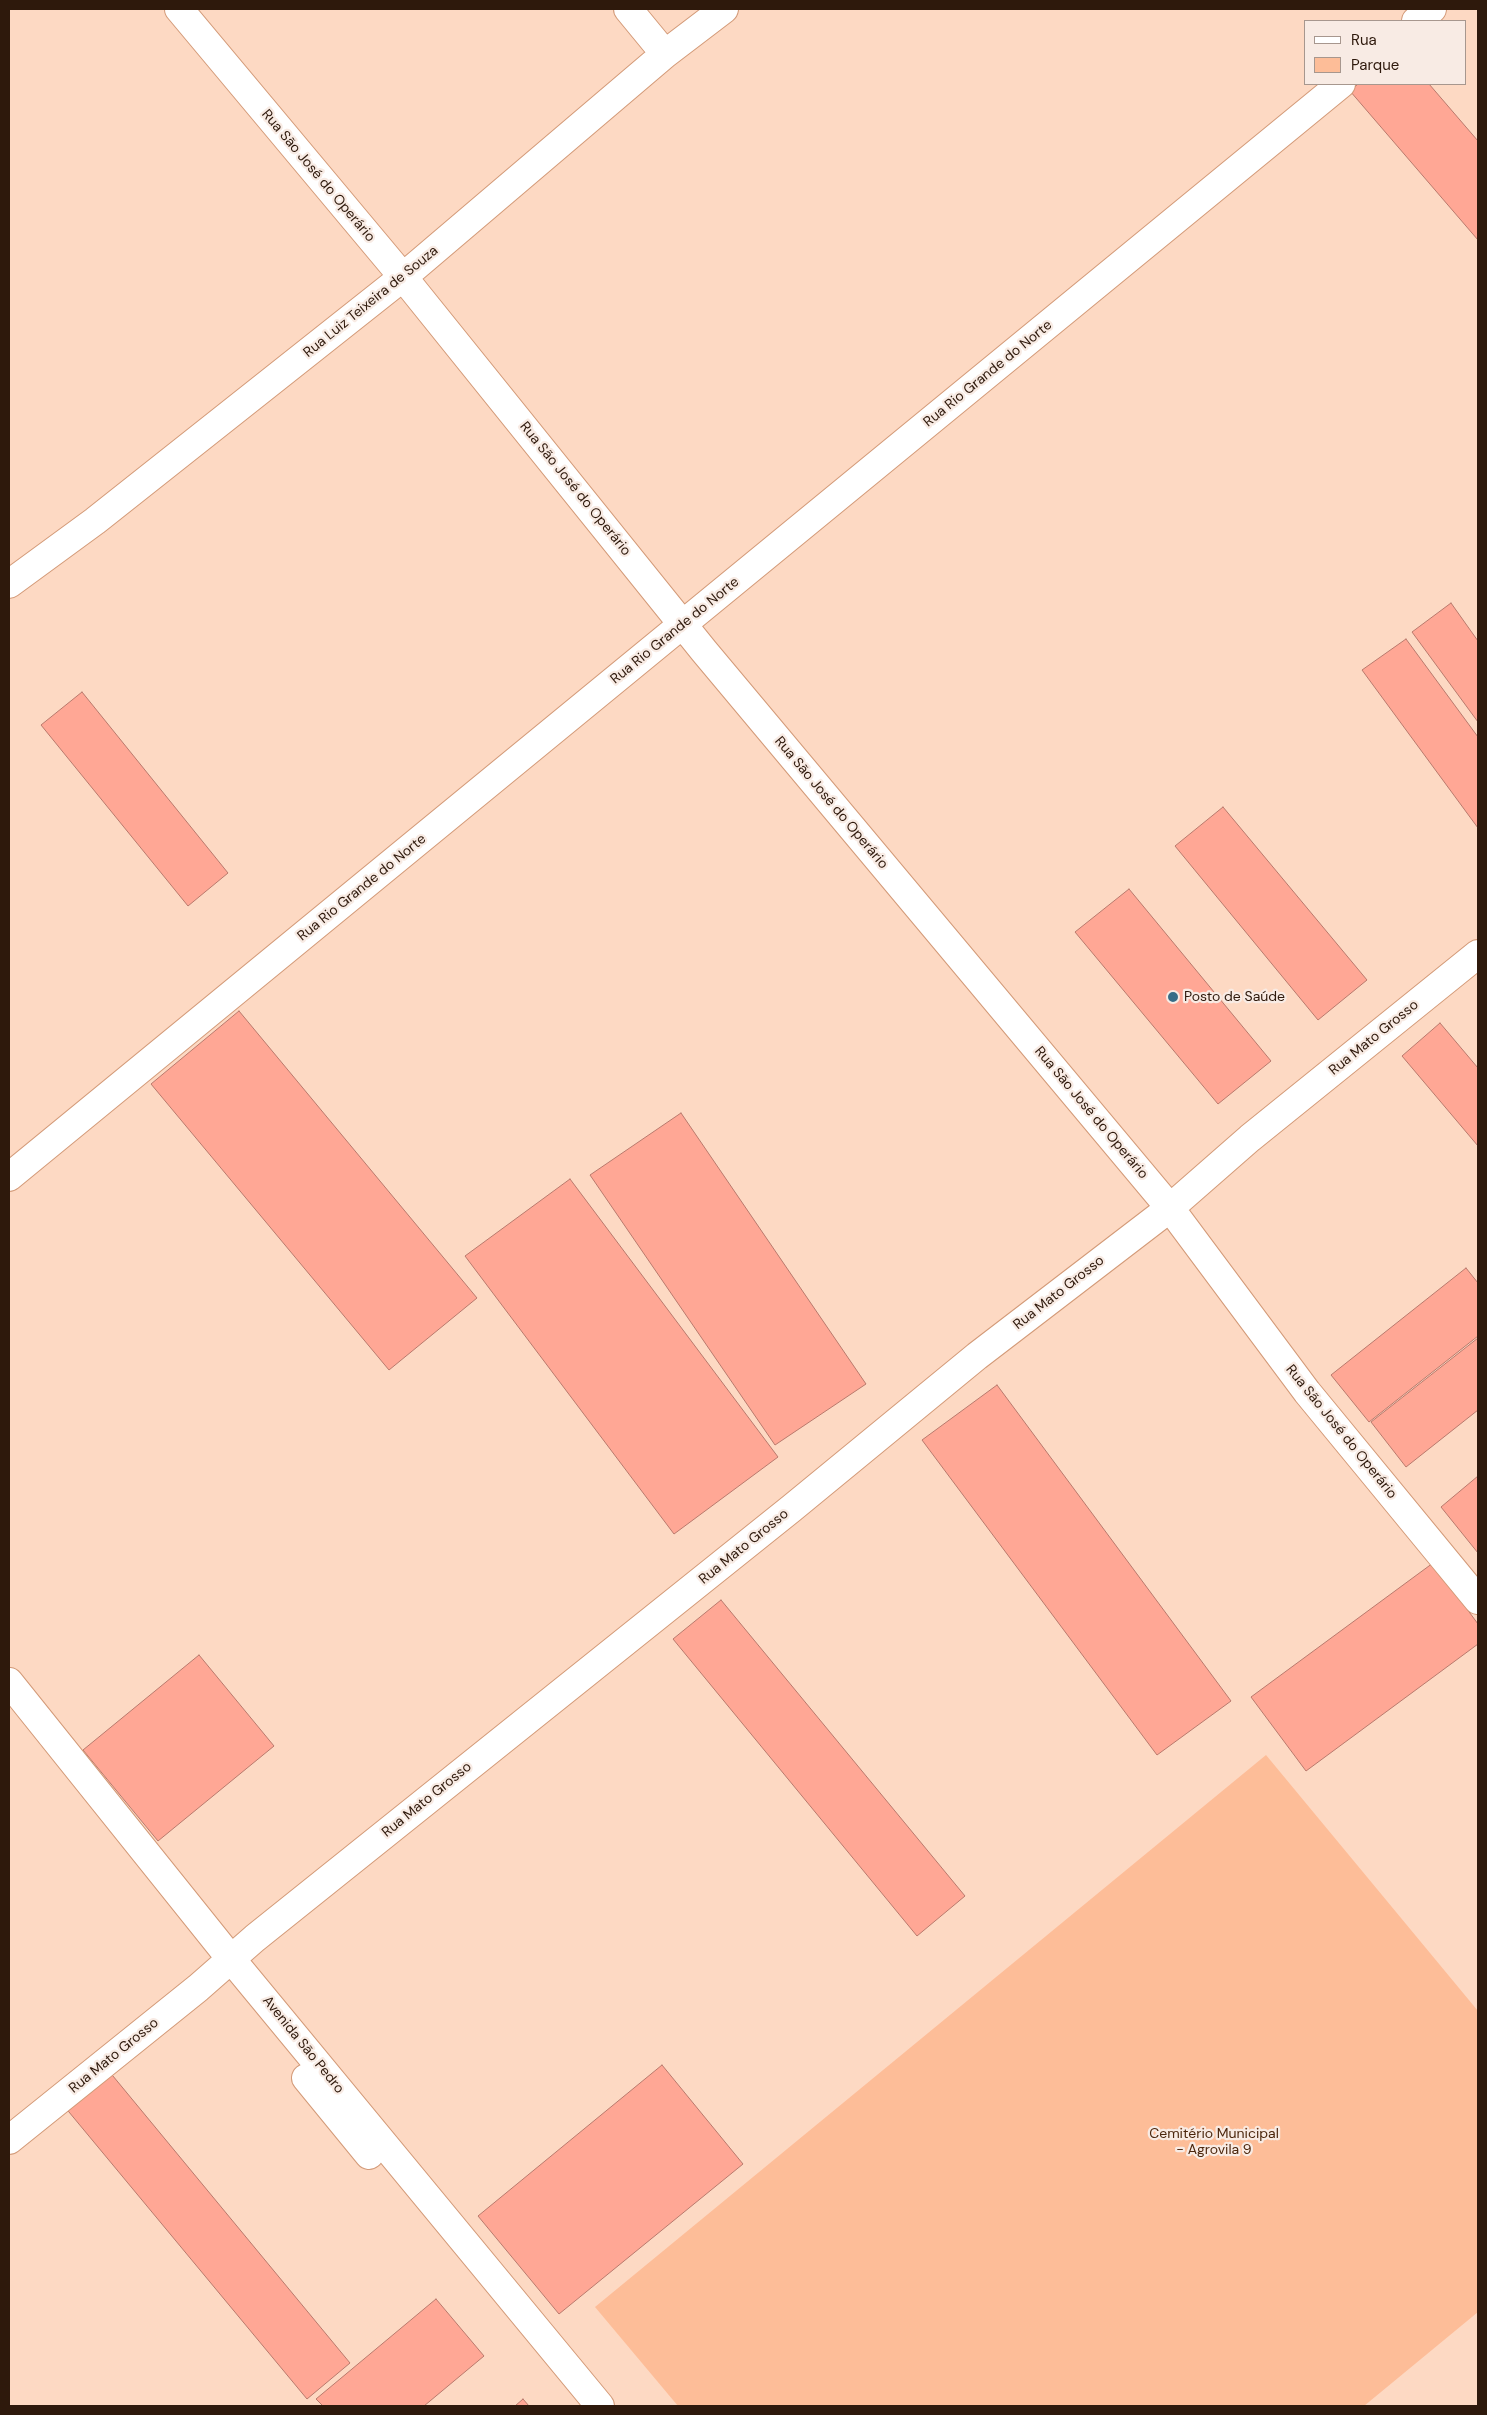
<!DOCTYPE html>
<html>
<head>
<meta charset="utf-8">
<style>
	body { margin:0 }
	#map { position:relative; width:1487px; height:2415px; overflow:hidden; background:#fdd9c3; font-family:"DM Sans",sans-serif }
	canvas { display:block }
	.frame { position:absolute; inset:0; border:10px solid #2e190c; pointer-events:none }
	.legend { position:absolute; left:1304px; top:20px; width:162px; height:65px; box-sizing:border-box; background:#f8ebe4; border:1px solid #a7978e; margin:0; padding:6px 9px; list-style:none; font-size:15px; color:#2e190c }
	.legend li { display:flex; align-items:center; gap:10px; height:25px }
	.legend b { width:25px; border:1px solid #a7978e }
</style>
</head>
<body>
<div id="map">
<canvas width="1487" height="2415"></canvas>
<div class="frame"></div>
<ul class="legend">
<li><b style="height:6px;background:#fff"></b>Rua</li>
<li><b style="height:14px;background:#fdbd98"></b>Parque</li>
</ul>
</div>
<script>
const context = document.querySelector('canvas').getContext('2d');
context.lineJoin = 'round';
function fillPath(path, color) { context.fillStyle = color; context.fill(path, 'evenodd'); }
const poly = rows => new Path2D(rows.map(r => 'M' + r).join(''));
function trace(path, color, width, dash) { context.strokeStyle = color; context.lineWidth = width; context.lineCap = dash ? 'butt' : 'round'; context.setLineDash(dash || []); context.stroke(path); }
function drawText(font, color, halo, rows, align = 'center') {
  context.font = font + ' "DM Sans",sans-serif'; context.lineWidth = 4.5; context.setLineDash([]); context.textBaseline = 'middle'; context.strokeStyle = halo; context.fillStyle = color; for (const [text, x, y, turn = 0] of rows) {
    context.save(); context.translate(x, y); context.rotate((+turn || 0) * Math.PI / 180); context.textAlign = isNaN(turn) ? turn : align; if (halo) context.strokeText(text, 0, 0); context.fillText(text, 0, 0); context.restore();
  }
}
fillPath(poly([
	[1266,1755,1478,2011,1478,2312,1364,2406,678,2406,595,2307]
]), '#fdbd98');
const building = poly([
	[1358,84,1429,84,1478,141,1478,240,1350,91,1358,84],
	[1451,603,1478,641,1478,722,1412,632,1451,603],
	[1406,639,1478,737,1478,828,1362,670,1406,639],
	[82,692,228,873,188,906,41,725,82,692],
	[1223,807,1367,980,1318,1020,1175,846,1223,807],
	[1129,889,1271,1061,1218,1104,1075,932,1129,889],
	[239,1011,477,1298,389,1370,151,1084,239,1011],
	[1440,1023,1478,1068,1478,1146,1402,1056,1440,1023],
	[681,1113,866,1384,775,1445,590,1175,681,1113],
	[570,1179,778,1457,674,1534,465,1256,570,1179],
	[1466,1268,1478,1283,1478,1336,1369,1422,1331,1375,1466,1268],
	[1478,1338,1478,1410,1406,1467,1371,1422,1478,1338],
	[997,1385,1231,1701,1157,1755,922,1440,997,1385],
	[1478,1476,1478,1553,1441,1507,1478,1476],
	[1433,1563,1478,1624,1478,1644,1306,1771,1251,1697,1433,1563],
	[721,1600,965,1896,917,1936,673,1639,721,1600],
	[199,1655,274,1746,158,1841,83,1750,199,1655],
	[662,2065,743,2164,559,2314,478,2216,662,2065],
	[108,2070,350,2363,307,2399,64,2106,108,2070],
	[436,2299,484,2356,424,2406,323,2406,316,2399,436,2299],
	[523,2399,529,2406,515,2406,523,2399]
]);
fillPath(building, '#ffa795');
trace(building, '#b9796c', 1);
const minor = poly([
	[179,9,403,277,704,651,1170,1208,1307,1392,1478,1600],
	[628,9,665,54],
	[1416,21,1432,9],
	[9,584,95,521,403,277,665,54,724,9],
	[9,1177,1341,84],
	[9,1682,227,1954,600,2406],
	[306,2078,369,2155],
	[9,2140,198,1988,255,1938,792,1508,977,1356,1170,1208,1250,1138,1478,954]
]);
trace(minor, '#d39a78', 30);
trace(minor, '#fff', 28);
for (const [x, y, r, color] of [
	[1173,997,6,"#366d88"]
]) { const dot = new Path2D(); dot.arc(x, y, r, 0, 2 * Math.PI); context.fillStyle = color; context.fill(dot); trace(dot, '#f8ebe4', 2); }
drawText('14px', '#2e190c', '#f8ebe4', [
	["Rua São José do Operário",318,176,50],
	["Rua Luiz Teixeira de Souza",371,302,-39],
	["Rua Rio Grande do Norte",988,374,-39],
	["Rua São José do Operário",575,489,51],
	["Rua Rio Grande do Norte",675,631,-39],
	["Rua São José do Operário",831,803,50],
	["Rua Rio Grande do Norte",362,888,-39],
	["Rua Mato Grosso",1374,1038,-39],
	["Rua São José do Operário",1091,1113,50],
	["Rua Mato Grosso",1059,1293,-38],
	["Rua São José do Operário",1341,1432,51],
	["Rua Mato Grosso",744,1547,-39],
	["Rua Mato Grosso",427,1800,-39],
	["Avenida São Pedro",303,2045,51],
	["Rua Mato Grosso",114,2056,-39]
]);
drawText('14px', '#2e190c', '#f8ebe4', [
	["Posto de Saúde",1184,997]
], 'left');
drawText('14px', '#4c270e', '#f8ebe4', [
	["Cemitério Municipal",1214,2134],
	["- Agrovila 9",1214,2150]
]);
</script>
</body>
</html>
